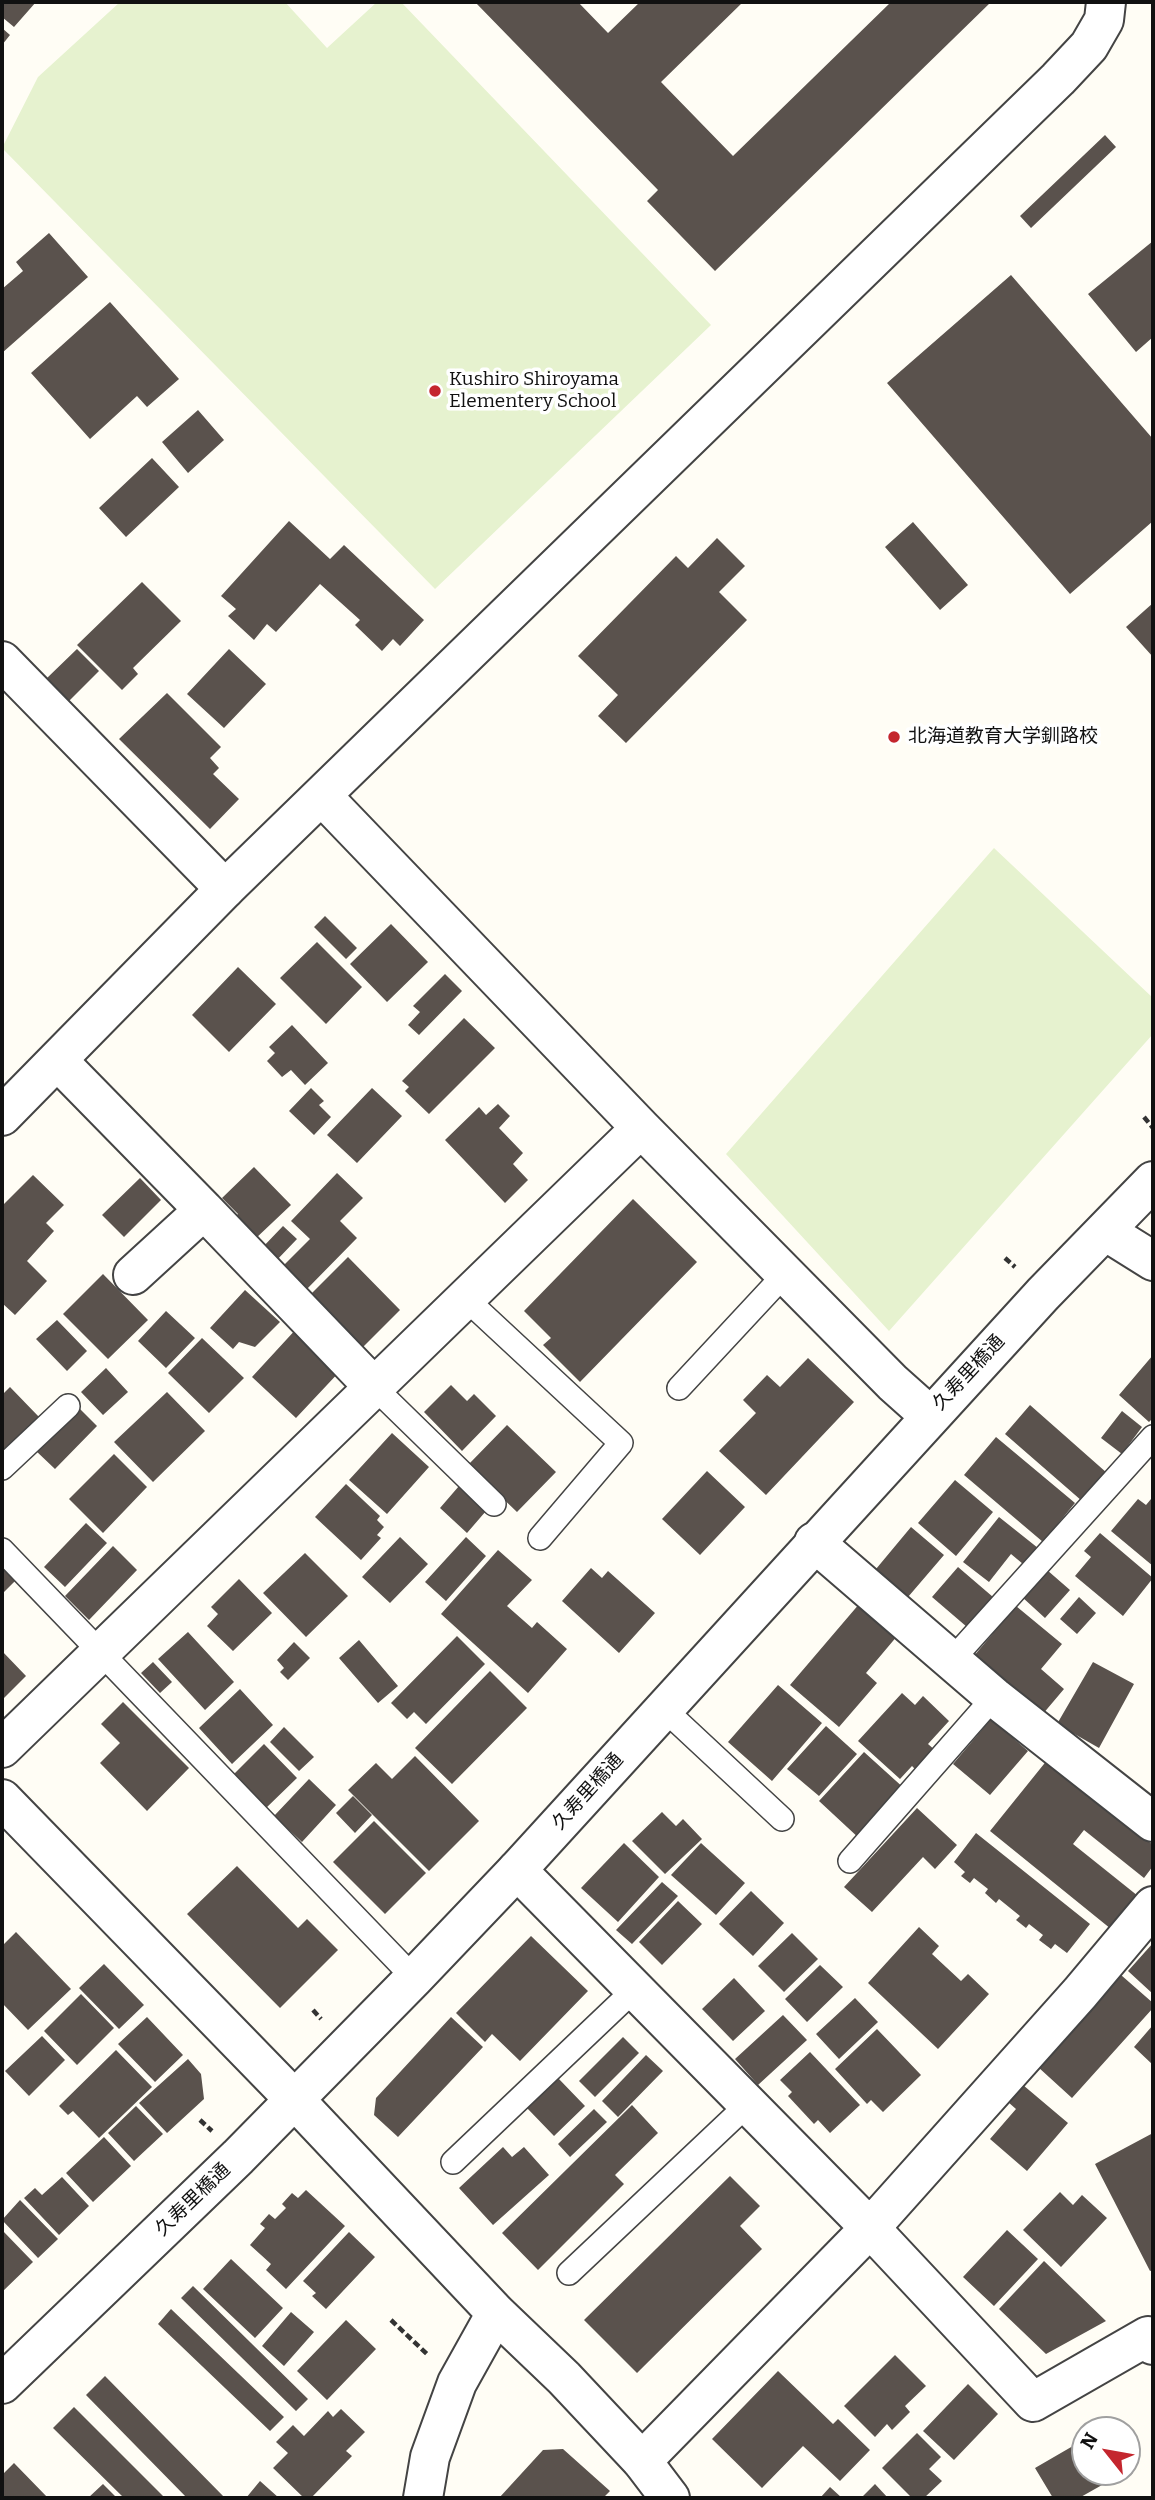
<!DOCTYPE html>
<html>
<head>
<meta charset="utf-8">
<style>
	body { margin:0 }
	#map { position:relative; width:1155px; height:2500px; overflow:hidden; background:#fffdf5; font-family:Bitter,serif }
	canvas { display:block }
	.frame { position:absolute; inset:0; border:4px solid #111; pointer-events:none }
	.north { position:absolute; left:1071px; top:2416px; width:70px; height:70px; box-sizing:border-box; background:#fff; border:2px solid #a0a0a0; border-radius:50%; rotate:301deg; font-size:19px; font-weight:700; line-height:28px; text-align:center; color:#111 }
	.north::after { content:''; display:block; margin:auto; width:24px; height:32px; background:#c4262e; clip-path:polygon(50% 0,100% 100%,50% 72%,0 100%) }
</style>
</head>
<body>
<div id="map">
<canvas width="1155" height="2500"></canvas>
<div class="frame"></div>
<div class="north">N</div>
</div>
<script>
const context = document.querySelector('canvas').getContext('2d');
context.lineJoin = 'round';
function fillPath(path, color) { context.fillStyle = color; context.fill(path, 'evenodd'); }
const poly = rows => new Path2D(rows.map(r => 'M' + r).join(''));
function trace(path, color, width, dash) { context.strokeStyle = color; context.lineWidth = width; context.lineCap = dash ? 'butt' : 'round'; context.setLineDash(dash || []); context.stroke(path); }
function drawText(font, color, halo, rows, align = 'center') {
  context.font = font + ' Bitter,"Noto Sans JP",serif'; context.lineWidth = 7; context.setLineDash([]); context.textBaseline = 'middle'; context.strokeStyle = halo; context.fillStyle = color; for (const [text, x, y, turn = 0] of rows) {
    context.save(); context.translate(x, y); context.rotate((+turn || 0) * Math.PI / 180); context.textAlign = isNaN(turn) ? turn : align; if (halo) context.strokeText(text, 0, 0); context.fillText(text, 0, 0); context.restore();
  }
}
fillPath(poly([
	[120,2,285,2,327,48,377,2,401,2,711,325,435,589,2,148,38,77],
	[994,848,1153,998,1153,1034,889,1331,726,1154]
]), '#e6f2cf');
fillPath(poly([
	[2,2,36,2,14,27,2,17],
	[475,2,578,2,608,33,640,2,743,2,661,82,733,156,891,2,991,2,715,271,647,201,658,190],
	[2,28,10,35,2,45],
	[1105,135,1116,147,1031,228,1020,216],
	[49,233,88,277,2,353,2,289,23,271,16,262],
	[1153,241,1153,337,1136,352,1088,294],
	[1011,275,1153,439,1153,521,1070,594,887,383],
	[110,302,179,379,147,407,137,396,90,439,31,373],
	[198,410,224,440,188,473,162,442],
	[152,458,179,487,126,537,99,508],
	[289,521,330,559,344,545,424,620,400,646,393,639,382,651,355,625,360,620,320,584,276,632,267,624,254,640,228,616,236,609,221,596],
	[913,522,968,585,940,610,885,547],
	[717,538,745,566,719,592,747,620,626,743,598,716,618,695,578,656,676,556,688,568],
	[142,582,181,621,133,668,138,674,122,690,77,645],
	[1153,603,1153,657,1126,627],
	[77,649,99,671,69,701,47,678],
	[229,649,266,684,224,728,187,694],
	[167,693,221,747,210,758,219,768,213,774,239,799,210,829,119,739],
	[325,916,357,948,346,959,314,927],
	[391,924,428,962,387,1002,350,964],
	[317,942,362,987,326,1024,280,978],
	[238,967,276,1004,229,1052,192,1015],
	[445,974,462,991,419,1035,408,1025,420,1012,413,1006],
	[464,1018,495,1048,429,1114,405,1091,409,1087,402,1081],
	[292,1025,328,1063,305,1085,291,1070,282,1077,267,1061,275,1053,269,1047],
	[311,1088,324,1101,319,1105,331,1117,314,1135,289,1111],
	[372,1088,402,1116,357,1163,327,1135],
	[498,1104,510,1116,499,1128,523,1153,513,1164,528,1180,505,1203,445,1140,479,1107,486,1115],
	[254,1167,291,1205,254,1240,233,1219,238,1214,222,1198],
	[337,1173,363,1198,340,1221,357,1238,304,1292,280,1269,310,1239,291,1221],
	[33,1175,64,1205,46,1223,54,1231,27,1261,47,1281,15,1315,2,1303,2,1206],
	[140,1178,161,1200,124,1237,102,1215],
	[633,1199,697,1262,580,1382,543,1345,551,1338,524,1311],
	[283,1226,297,1239,274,1263,260,1250],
	[348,1257,400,1310,358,1352,306,1299],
	[103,1274,148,1320,108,1359,63,1314],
	[245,1290,280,1322,255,1347,239,1342,233,1349,210,1328],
	[166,1311,195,1338,166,1368,138,1341],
	[57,1320,87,1351,67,1371,36,1339],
	[298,1327,342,1369,296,1418,252,1377],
	[202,1338,244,1378,209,1413,168,1373],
	[1153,1355,1153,1418,1149,1422,1119,1395],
	[808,1358,854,1402,766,1495,719,1451,756,1413,743,1400,767,1375,780,1387],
	[106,1368,128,1392,103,1415,81,1392],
	[451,1385,467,1401,474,1394,496,1416,462,1451,424,1412],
	[10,1387,39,1417,2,1453,2,1395],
	[167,1392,205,1431,153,1482,114,1442],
	[1030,1405,1107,1473,1082,1501,1005,1434],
	[78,1407,97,1426,55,1469,35,1450],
	[1122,1411,1142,1427,1122,1454,1101,1438],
	[507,1425,556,1472,517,1512,468,1465],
	[392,1433,429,1467,387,1514,349,1480],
	[996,1437,1075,1503,1043,1542,964,1475],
	[114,1454,147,1487,103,1533,69,1499],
	[707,1471,745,1507,700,1555,662,1519],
	[955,1480,993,1512,956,1556,918,1523],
	[346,1484,380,1516,377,1520,384,1527,377,1535,381,1538,361,1560,315,1517],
	[459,1486,486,1511,467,1533,440,1508],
	[1138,1499,1146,1505,1151,1499,1153,1500,1153,1566,1111,1531],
	[999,1517,1043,1552,1029,1569,1011,1554,989,1582,963,1562],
	[86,1523,107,1543,65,1587,44,1567],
	[911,1527,944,1555,908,1597,876,1569],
	[1100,1533,1153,1578,1123,1616,1075,1576,1091,1557,1084,1551],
	[400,1537,428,1564,390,1603,362,1577],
	[466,1537,486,1556,446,1601,425,1582],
	[113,1546,137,1570,89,1620,65,1596],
	[498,1550,532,1580,507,1606,532,1628,537,1622,567,1649,528,1693,441,1614],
	[305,1553,348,1596,306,1637,263,1593],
	[2,1566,16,1580,2,1594],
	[958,1567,993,1597,967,1627,932,1597],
	[591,1568,602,1578,608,1571,655,1613,619,1653,562,1601],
	[1047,1570,1070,1590,1045,1618,1022,1597],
	[239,1579,272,1613,233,1651,207,1626,218,1614,211,1607],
	[1079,1597,1096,1613,1077,1634,1060,1619],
	[860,1603,898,1635,866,1673,877,1683,839,1727,790,1685],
	[1016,1606,1062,1644,1041,1669,1064,1689,1042,1715,973,1657],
	[188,1632,234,1682,205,1710,158,1659],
	[457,1636,485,1664,426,1724,414,1712,407,1719,391,1703],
	[359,1640,398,1686,378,1703,339,1658],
	[294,1642,310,1658,288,1680,280,1672,284,1668,277,1660],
	[2,1651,26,1676,2,1700],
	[153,1662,172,1682,160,1693,141,1673],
	[1093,1662,1134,1684,1099,1748,1057,1724],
	[490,1671,527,1708,452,1784,415,1748],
	[778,1685,822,1723,772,1781,728,1742],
	[240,1689,273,1725,232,1764,199,1728],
	[902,1693,915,1705,923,1696,949,1721,928,1744,936,1751,917,1771,912,1766,900,1779,858,1741],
	[123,1702,189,1768,147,1811,100,1763,120,1743,101,1724],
	[991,1719,1028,1751,990,1795,953,1764],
	[826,1726,857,1754,819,1796,787,1769],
	[284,1727,314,1757,299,1771,270,1742],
	[264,1744,297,1778,265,1809,233,1775],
	[864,1752,906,1790,861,1840,819,1801],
	[415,1756,479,1821,429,1871,348,1790,376,1763,392,1779],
	[1048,1759,1153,1845,1153,1866,1144,1878,1084,1830,1073,1844,1138,1896,1111,1929,990,1831],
	[309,1779,336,1805,302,1842,274,1816],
	[353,1796,372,1815,355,1833,336,1813],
	[917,1808,957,1845,935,1869,923,1857,872,1912,844,1887],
	[662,1812,676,1826,683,1819,702,1839,665,1874,632,1841],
	[374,1821,426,1873,385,1914,333,1862],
	[976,1833,1090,1924,1067,1953,1055,1944,1051,1949,1039,1940,1043,1935,1029,1924,1026,1928,1016,1920,1020,1916,999,1899,996,1903,985,1893,988,1889,974,1878,970,1883,961,1876,965,1872,954,1862],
	[624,1843,659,1877,618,1922,581,1888],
	[701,1843,745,1883,716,1915,671,1875],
	[237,1866,298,1928,307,1919,338,1950,280,2008,187,1914],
	[662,1882,678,1896,632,1944,616,1930],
	[751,1891,784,1923,753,1956,719,1924],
	[678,1901,702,1924,662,1965,639,1942],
	[919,1927,939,1946,932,1954,961,1981,968,1974,989,1994,938,2049,868,1983],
	[16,1932,71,1989,28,2030,2,2003,2,1946],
	[792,1933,818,1959,784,1992,758,1966],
	[531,1936,588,1991,520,2061,492,2034,485,2042,456,2013],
	[1153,1943,1153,1994,1128,1971],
	[104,1964,144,2005,119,2029,79,1988],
	[820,1965,843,1987,807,2022,785,1999],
	[1121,1975,1153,2003,1153,2008,1072,2098,1038,2067],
	[734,1978,765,2011,733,2041,702,2009],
	[81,1994,114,2028,77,2065,44,2031],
	[855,1998,878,2022,839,2059,816,2034],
	[783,2015,807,2040,758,2085,735,2059],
	[147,2017,183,2055,155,2082,118,2044],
	[451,2017,483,2047,398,2137,374,2115,376,2098],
	[1153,2025,1153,2065,1134,2047],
	[877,2029,921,2075,883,2112,871,2100,867,2104,835,2069],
	[42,2036,65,2060,29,2096,5,2071],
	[623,2037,639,2053,595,2097,579,2081],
	[116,2050,152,2087,99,2138,73,2111,68,2115,59,2106],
	[810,2052,860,2105,830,2133,818,2120,814,2124,788,2096,792,2092,780,2080],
	[646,2055,663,2071,618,2117,602,2101],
	[188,2059,201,2074,204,2099,167,2133,139,2103],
	[558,2078,585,2106,554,2136,527,2108],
	[1023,2085,1068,2123,1027,2171,990,2139,1016,2109,1008,2102],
	[632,2105,658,2133,615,2175,624,2184,538,2270,502,2233],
	[136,2106,163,2134,134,2161,108,2133],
	[594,2109,607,2122,570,2157,558,2144],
	[1153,2133,1153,2270,1150,2271,1095,2164],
	[104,2137,131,2166,93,2202,66,2173],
	[503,2147,512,2157,524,2147,549,2175,493,2225,459,2188],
	[730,2176,760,2206,740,2226,762,2249,637,2373,584,2320],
	[62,2177,89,2206,59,2235,24,2198,35,2188,42,2195],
	[306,2190,345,2226,286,2289,266,2270,271,2264,250,2245,265,2228,260,2224,269,2214,275,2219,286,2208,282,2204,292,2193,298,2198],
	[1060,2192,1073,2205,1082,2195,1107,2218,1061,2267,1023,2230],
	[20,2200,58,2239,38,2258,2,2220],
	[2,2230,33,2262,2,2292],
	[1007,2230,1038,2259,994,2306,963,2277],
	[349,2232,375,2257,326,2309,312,2296,316,2293,303,2281],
	[231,2259,283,2308,255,2338,203,2289],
	[1044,2261,1106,2321,1046,2354,999,2309],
	[193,2286,308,2399,296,2411,181,2298],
	[171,2309,284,2417,270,2431,158,2324],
	[291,2312,314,2332,284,2366,262,2346],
	[346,2320,376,2349,327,2400,297,2371],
	[895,2355,926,2386,905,2406,910,2412,892,2430,887,2424,875,2437,844,2406],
	[778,2371,833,2424,838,2419,870,2450,840,2481,803,2446,762,2488,712,2439],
	[105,2376,225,2498,187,2498,86,2395],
	[968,2384,998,2414,954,2460,923,2431],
	[74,2407,165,2498,124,2498,53,2428],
	[341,2409,365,2432,346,2451,352,2456,311,2498,304,2498,273,2468,288,2453,276,2442,293,2425,304,2436,328,2411,333,2417],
	[917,2433,941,2457,929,2469,942,2481,924,2498,912,2498,882,2468],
	[1085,2439,1085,2472,1115,2472,1118,2476,1079,2498,1053,2498,1035,2468],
	[563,2449,610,2491,603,2498,499,2498,543,2450],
	[1127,2460,1133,2473,1125,2477,1122,2472,1127,2472],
	[14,2463,48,2498,2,2498,2,2475],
	[260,2481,279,2498,246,2498],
	[103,2484,117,2498,88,2498],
	[875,2484,888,2498,861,2498],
	[830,2487,842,2498,820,2498]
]), '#5a524d');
const service = poly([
	[465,1298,621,1443,540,1538],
	[374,1387,494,1504],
	[679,1388,785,1274],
	[2,1468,68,1406],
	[2,1550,414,1978],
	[951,1661,1153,1437],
	[664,1709,782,1819],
	[850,1861,994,1697],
	[453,2162,635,1989],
	[569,2273,747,2105]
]);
const minor = poly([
	[2,661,225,889],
	[322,796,641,1128,893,1383,930,1416],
	[58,1061,204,1210],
	[133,1275,204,1210,374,1387],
	[814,1542,994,1697,1153,1822],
	[2,1748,641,1128],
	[517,1870,870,2228,1033,2402,1148,2336,1153,2345],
	[642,2461,870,2228,1080,1993,1153,1906]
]);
const tertiary = poly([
	[2,1116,225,889,1058,79,1089,46,1104,20,1106,2],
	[1105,1231,1153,1261],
	[2,1799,294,2099,496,2313,564,2378,642,2461,670,2498],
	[2,2384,238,2157,414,1978,517,1870,1043,1294,1153,1181],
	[423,2498,430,2457,457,2383,496,2313]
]);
trace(service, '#444', 26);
trace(minor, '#444', 42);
trace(tertiary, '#444', 42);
trace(poly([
	[1144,1117,1153,1128],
	[1005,1258,1015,1267],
	[313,2010,321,2019],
	[200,2120,212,2131],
	[391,2320,429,2356]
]), '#333', 4.5, [7, 3.5]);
trace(service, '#fff', 23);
trace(minor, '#fff', 38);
trace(tertiary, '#fff', 38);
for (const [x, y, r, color] of [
	[435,391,7,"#c4262e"],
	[894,737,7,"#c4262e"]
]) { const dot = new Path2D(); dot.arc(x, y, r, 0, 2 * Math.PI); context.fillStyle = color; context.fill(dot); trace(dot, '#fff', 2.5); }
drawText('19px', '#111', '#fff', [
	["Kushiro Shiroyama",449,380],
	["Elementery School",449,402],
	["北海道教育大学釧路校",908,737]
], 'left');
drawText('19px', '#111', '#fff', [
	["久寿里橋通",969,1373,-47],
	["久寿里橋通",588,1792,-48],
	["久寿里橋通",193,2200,-44]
]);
</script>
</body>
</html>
